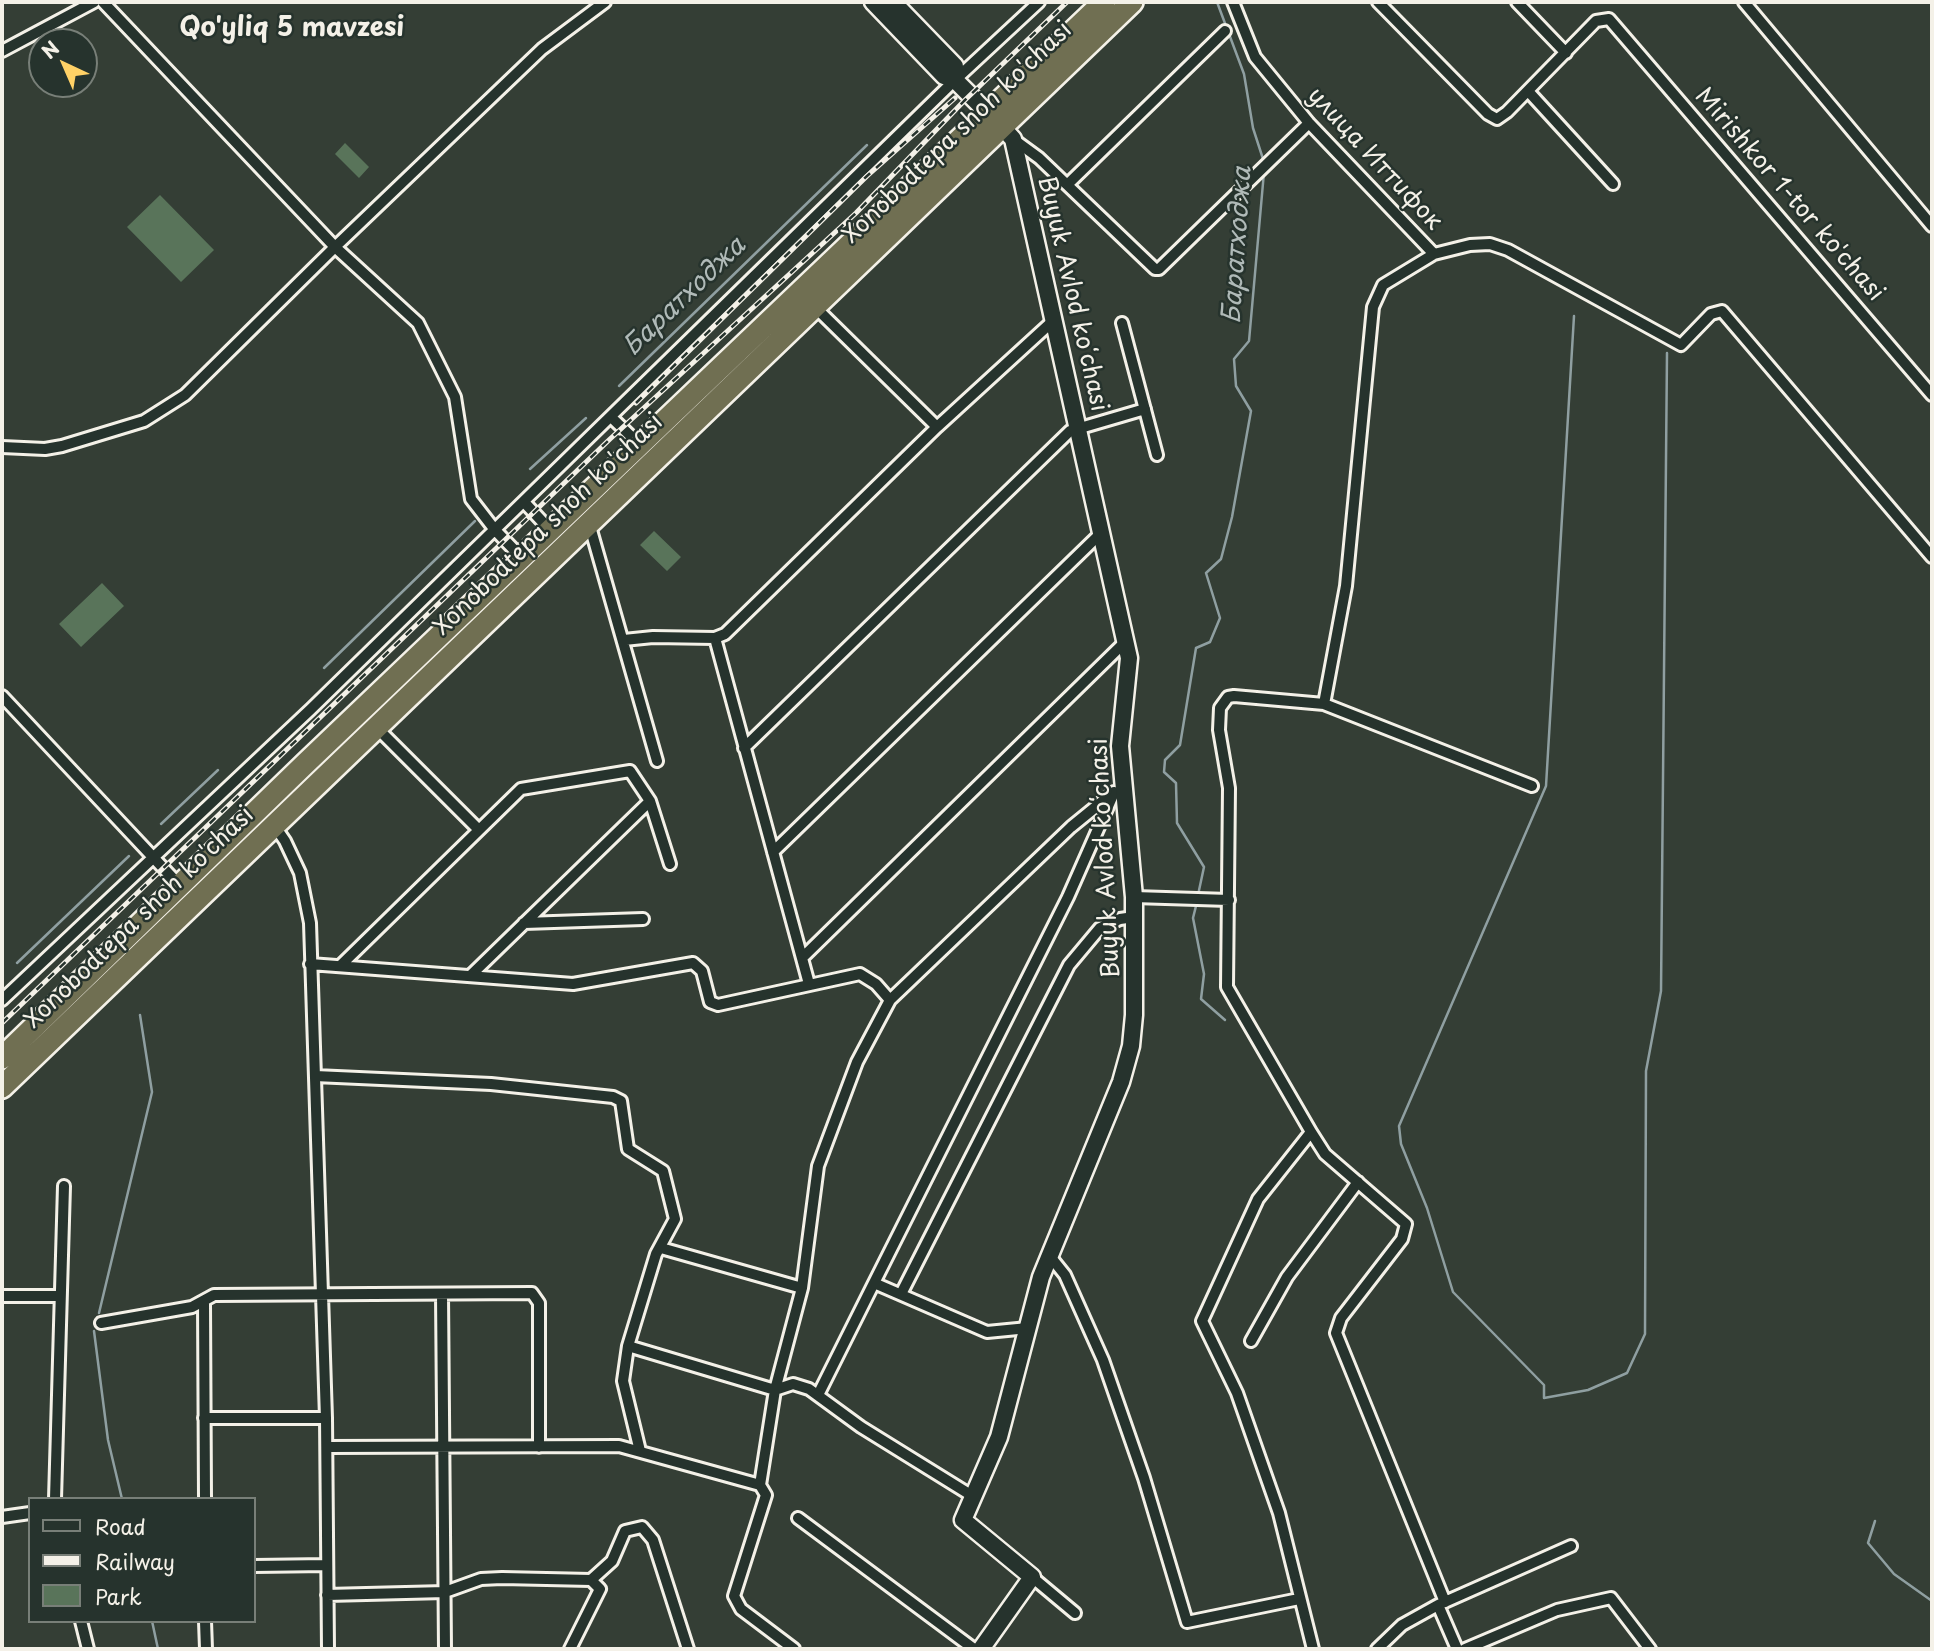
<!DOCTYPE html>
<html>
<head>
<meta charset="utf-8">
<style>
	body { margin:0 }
	#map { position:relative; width:1934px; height:1651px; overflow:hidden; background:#343e35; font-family:"Playpen Sans",sans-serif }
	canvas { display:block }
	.frame { position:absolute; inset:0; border:4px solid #f4f1e8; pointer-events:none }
	.legend { position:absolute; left:28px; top:1497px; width:228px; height:126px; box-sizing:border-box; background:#26332d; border:2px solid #787f78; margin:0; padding:9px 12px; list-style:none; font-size:21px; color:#f4f1e8 }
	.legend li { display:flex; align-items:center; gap:14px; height:35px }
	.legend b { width:35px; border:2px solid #787f78 }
	.north { position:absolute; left:28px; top:28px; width:70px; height:70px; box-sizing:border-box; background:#26332d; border:2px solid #787f78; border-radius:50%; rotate:316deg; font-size:19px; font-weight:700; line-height:28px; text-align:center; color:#f4f1e8 }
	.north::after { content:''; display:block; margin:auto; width:24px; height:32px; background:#ffd166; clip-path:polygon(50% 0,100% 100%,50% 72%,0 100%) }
</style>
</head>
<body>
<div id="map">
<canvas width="1934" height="1651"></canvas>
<div class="frame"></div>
<ul class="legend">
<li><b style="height:9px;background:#26332d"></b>Road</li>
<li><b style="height:9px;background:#f4f1e8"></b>Railway</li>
<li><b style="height:19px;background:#59745a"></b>Park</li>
</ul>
<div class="north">N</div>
</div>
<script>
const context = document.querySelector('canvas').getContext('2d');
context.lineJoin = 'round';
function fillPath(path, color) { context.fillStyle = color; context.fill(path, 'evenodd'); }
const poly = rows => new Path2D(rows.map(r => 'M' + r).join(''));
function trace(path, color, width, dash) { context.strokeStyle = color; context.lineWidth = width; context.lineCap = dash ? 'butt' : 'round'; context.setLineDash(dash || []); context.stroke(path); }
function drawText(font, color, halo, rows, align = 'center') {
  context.font = font + ' "Playpen Sans",sans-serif'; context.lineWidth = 5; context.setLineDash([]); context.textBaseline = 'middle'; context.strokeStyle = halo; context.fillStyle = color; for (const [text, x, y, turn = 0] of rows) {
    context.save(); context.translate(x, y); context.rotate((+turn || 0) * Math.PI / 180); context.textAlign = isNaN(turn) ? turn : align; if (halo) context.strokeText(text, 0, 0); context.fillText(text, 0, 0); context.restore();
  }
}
fillPath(poly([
	[345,143,369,167,359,178,335,154],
	[160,195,214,250,181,282,127,227],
	[654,531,681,557,667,571,640,545],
	[102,583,124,606,81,647,59,624]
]), '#59745a');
trace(poly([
	[1217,2,1244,74,1253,128,1264,162],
	[1574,316,1546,786,1399,1126,1401,1144,1427,1208,1453,1292,1544,1385,1544,1398,1588,1390,1627,1373,1645,1334,1646,1071,1661,991,1667,353],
	[619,386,867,145],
	[530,469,586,418],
	[324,668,475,521],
	[161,824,218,770],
	[1198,895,1204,867,1177,823,1176,783,1164,772,1165,760,1180,745,1196,648,1210,642,1220,618,1206,573,1221,559,1232,517,1251,411,1236,386,1234,359,1249,341,1264,172],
	[1197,902,1193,918,1204,974,1201,999,1225,1020],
	[17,963,129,856],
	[99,1313,152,1092,140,1015],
	[94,1331,108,1440,122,1499],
	[1875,1521,1868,1543,1894,1574,1932,1601],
	[152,1621,158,1649]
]), '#8f9fa1', 2.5);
const street = poly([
	[103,2,335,247,542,49,605,2],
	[1233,2,1255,57,1309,123,1434,254,1470,245,1490,244,1508,250,1681,345,1711,314,1722,311,1932,557],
	[1378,2,1488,114,1497,119,1507,112,1596,21,1609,19,1932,395],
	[1517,2,1566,53],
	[1744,2,1932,226],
	[2,51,94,2],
	[1528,91,1613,184],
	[1013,139,1039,158,1155,269,1159,269,1309,123],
	[1068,184,1225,31],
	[815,307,937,427],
	[1122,323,1157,455],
	[611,417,641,446],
	[2,447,45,449,62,446,144,421,185,395,335,247,418,323,455,397,471,499,495,530,523,559],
	[524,502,551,531],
	[589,523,657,761],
	[715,638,809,984],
	[624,640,653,637,715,638,725,634,937,427,1054,320],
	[2,696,181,887],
	[1324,704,1346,586,1373,307,1383,285,1434,254],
	[376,727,479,830],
	[744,748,1070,431,1145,409],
	[274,825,285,841,300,873,310,923,326,1418,328,1649],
	[773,852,1100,534],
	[1134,897,1229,900],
	[524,923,643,919],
	[802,958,1125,642],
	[310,964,573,984,693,963,702,971,710,1002,718,1005,860,974,876,984,890,1000],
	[340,966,521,789,630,771,650,801,670,864],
	[470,976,650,801],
	[2,1000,311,709,955,80,1039,2],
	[315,1076,491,1084,613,1097,621,1101,628,1149,663,1171,675,1219,656,1254,628,1346,775,1390,793,1384,809,1389,861,1427,974,1497],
	[1311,1132,1325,1154,1406,1224,1402,1239,1341,1318,1336,1333,1445,1602],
	[661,1248,802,1288],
	[1049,1255,1065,1275,1103,1360,1144,1478,1187,1622,1299,1599],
	[874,1283,1068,897,1113,795],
	[442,1294,445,1649],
	[901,1294,1069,965,1100,928,1120,919,1134,917],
	[2,1296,60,1296],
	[204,1302,205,1499],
	[101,1323,192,1307,214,1295,532,1293,539,1303,539,1447],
	[1251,1341,1287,1277,1358,1182],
	[628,1346,623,1381,640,1451],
	[818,1395,874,1283,987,1332,1028,1328],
	[204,1418,326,1418],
	[327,1447,619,1446,760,1485],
	[55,1499,64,1186],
	[2,1517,30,1513],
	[798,1518,974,1649],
	[254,1566,327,1565],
	[1032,1577,1075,1613],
	[591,1580,612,1561,625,1531,642,1527,653,1540,688,1649],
	[327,1595,445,1592,481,1579,502,1578,591,1580,600,1589,570,1649],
	[81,1621,88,1649],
	[205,1621,206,1649],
	[794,1649,741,1609,734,1596,766,1495,760,1485,775,1390,802,1288,818,1166,857,1062,890,1000,1071,827,1114,792],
	[1313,1649,1279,1513,1237,1393,1202,1321,1258,1199,1311,1132,1227,987,1229,788,1219,730,1220,708,1228,697,1234,696,1324,704,1532,786],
	[1377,1649,1402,1625,1438,1605],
	[1457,1649,1438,1605,1571,1546],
	[1465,1649,1557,1610,1611,1598,1650,1649]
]);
const secondary = poly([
	[873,2,944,76,955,80,988,113],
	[893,2,955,66,955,80],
	[981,1649,1032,1577,963,1520,999,1437,1041,1277,1121,1082,1131,1046,1134,1015,1134,897,1120,746,1129,658,1013,139,1002,127]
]);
const highway = poly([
	[2,1058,306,763,1104,2],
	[2,1087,1132,2]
]);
trace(street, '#f4f1e8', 16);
trace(secondary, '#f4f1e8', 21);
trace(highway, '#f4f1e8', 26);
trace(street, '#26332d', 10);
trace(secondary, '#26332d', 16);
trace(highway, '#706f52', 21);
const rail = poly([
	[636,403,867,176,955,98],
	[2,1023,610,439,856,213,964,101,1067,2]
]);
trace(rail, '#f4f1e8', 5);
trace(rail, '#26332d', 2.5, [8]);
drawText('24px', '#f4f1e8', '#26332d', [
	["Xonobodtepa shoh ko'chasi",958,133,-44],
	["улица Иттифок",1374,159,47],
	["Mirishkor 1-tor ko'chasi",1789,195,49],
	["Buyuk Avlod koʻchasi",1072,294,77],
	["Xonobodtepa shoh ko'chasi",549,525,-44],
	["Buyuk Avlod koʻchasi",1106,858,-93],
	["Xonobodtepa shoh ko'chasi",140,918,-44]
]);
drawText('bold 26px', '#f4f1e8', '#26332d', [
	["Qo'yliq 5 mavzesi",292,29]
]);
drawText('italic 26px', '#b0bab8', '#26332d', [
	["Баратходжа",1238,245,-86],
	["Баратходжа",685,297,-44]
]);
</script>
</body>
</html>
